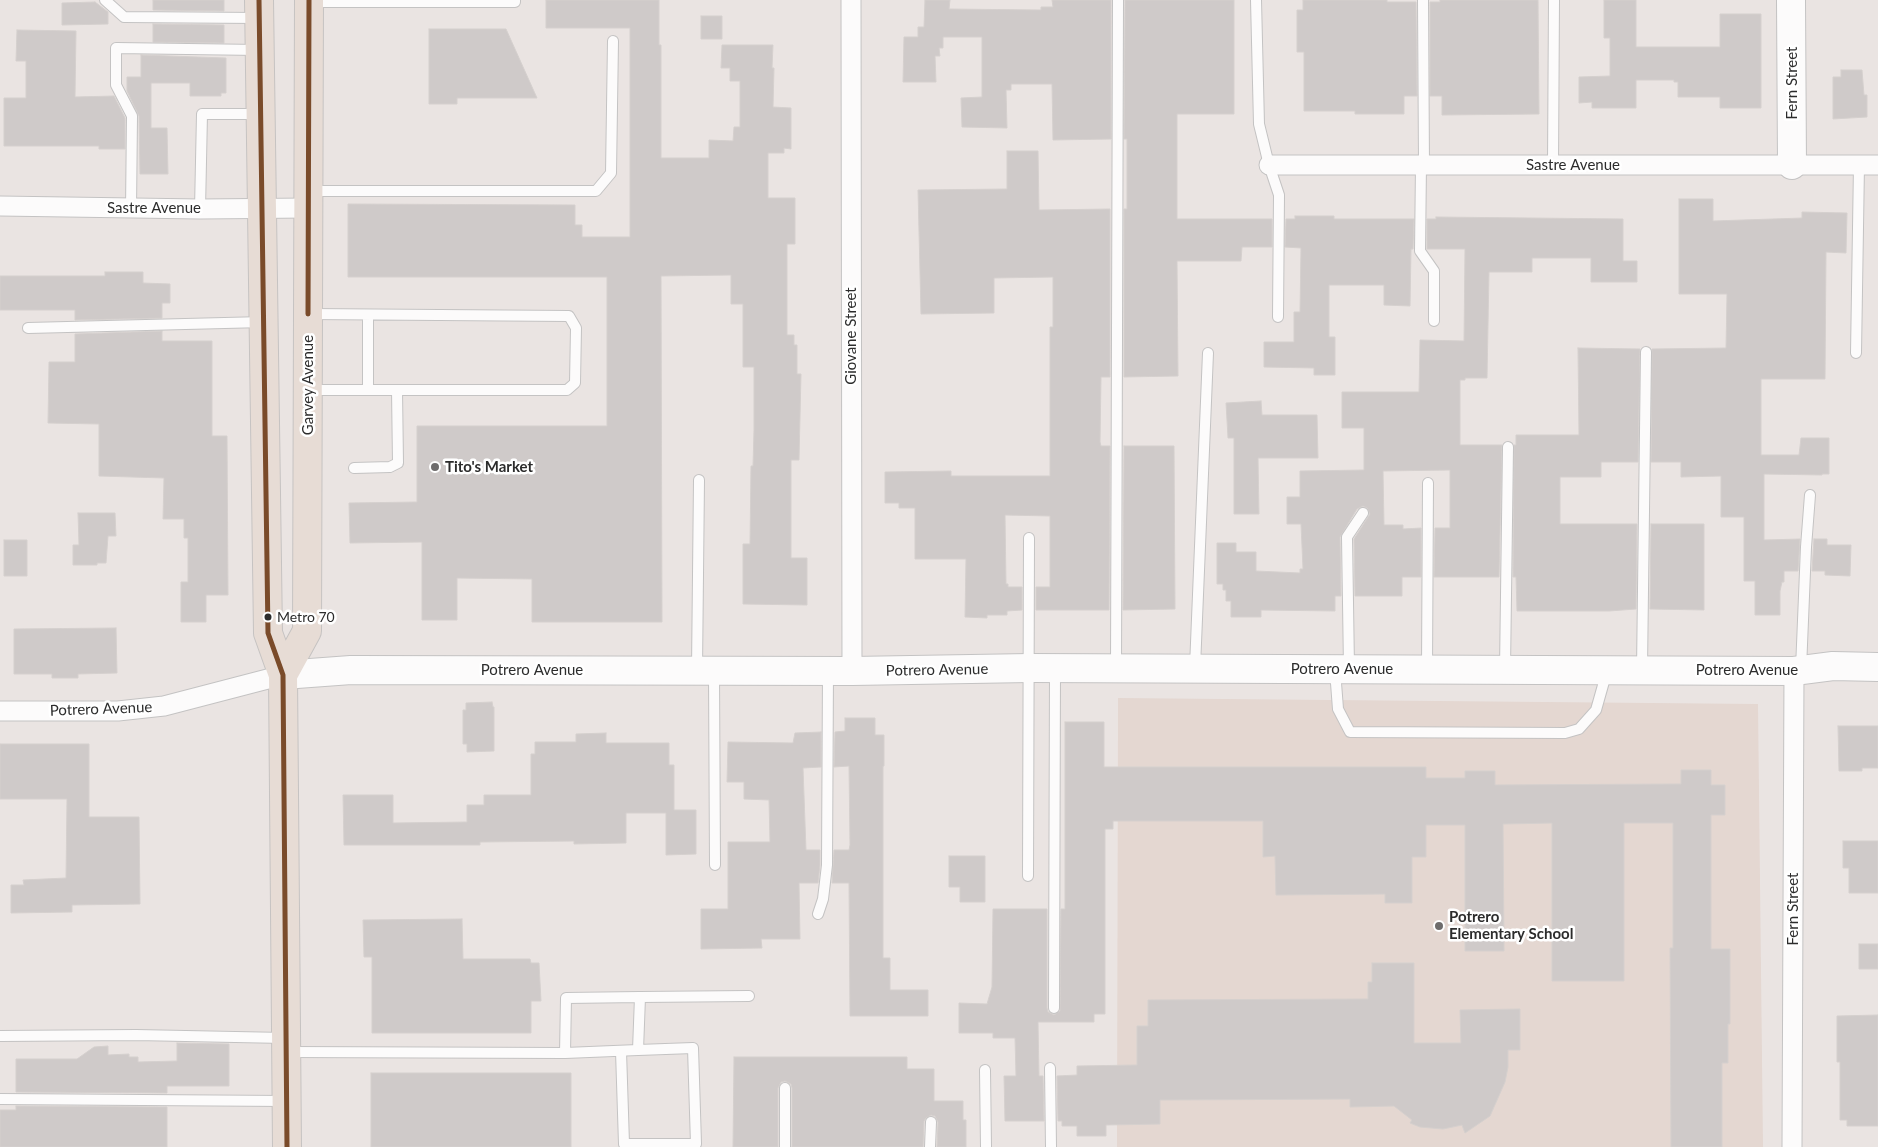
<!DOCTYPE html>
<html>
<head>
<meta charset="utf-8">
<style>
	body { margin:0 }
	canvas { display:block; background:#eae4e2 }
</style>
</head>
<body>
<canvas width="1878" height="1147"></canvas>
<script>
const context = document.querySelector('canvas').getContext('2d');
context.lineJoin = 'round';
function fillPath(path, color) { context.fillStyle = color; context.fill(path, 'evenodd'); }
const poly = rows => new Path2D(rows.map(r => 'M' + r).join(''));
function trace(path, color, width, dash) { context.strokeStyle = color; context.lineWidth = width; context.lineCap = dash ? 'butt' : 'round'; context.setLineDash(dash || []); context.stroke(path); }
function drawText(font, color, halo, rows, align = 'center') {
  context.font = font + ' Lato,sans-serif'; context.lineWidth = 5; context.setLineDash([]); context.textBaseline = 'middle'; context.strokeStyle = halo; context.fillStyle = color; for (const [text, x, y, turn = 0] of rows) {
    context.save(); context.translate(x, y); context.rotate((+turn || 0) * Math.PI / 180); context.textAlign = isNaN(turn) ? turn : align; if (halo) context.strokeText(text, 0, 0); context.fillText(text, 0, 0); context.restore();
  }
}
fillPath(poly([
	[1118,698,1758,704,1763,1147,1117,1147]
]), '#e4d7d1');
const building = poly([
	[153,0,224,0,224,11,153,10,153,0],
	[546,0,659,0,659,45,661,45,661,158,709,158,709,140,733,141,734,127,740,127,740,81,730,81,730,68,721,68,722,45,773,45,772,68,774,68,773,107,791,108,791,149,784,148,784,153,768,153,768,198,795,198,795,244,787,244,787,335,794,335,794,345,797,345,797,374,801,374,799,460,791,460,791,558,807,558,807,605,743,604,743,544,750,544,751,466,753,466,754,430,754,367,743,367,743,304,731,304,731,275,661,276,662,622,532,622,532,579,457,578,457,620,422,620,422,542,350,543,349,503,417,502,417,426,607,426,607,277,348,277,348,204,575,205,575,225,582,225,582,237,630,237,630,28,546,28,546,0],
	[925,0,950,0,949,9,1041,10,1041,7,1053,7,1052,0,1111,0,1111,139,1053,140,1052,84,1011,84,1011,90,1006,90,1007,128,962,127,961,98,982,97,982,37,943,37,943,48,939,48,940,56,935,56,936,82,903,82,904,37,918,37,918,27,924,27,925,0],
	[1125,0,1234,0,1234,114,1177,114,1177,219,1272,219,1272,247,1242,247,1241,261,1177,261,1178,376,1124,377,1124,209,1127,209,1127,139,1124,139,1125,0],
	[1303,0,1387,0,1387,2,1416,2,1417,96,1404,96,1404,114,1355,114,1355,111,1304,111,1304,52,1297,52,1297,10,1303,10,1303,0],
	[1440,0,1538,0,1539,114,1442,115,1442,96,1430,96,1430,2,1440,2,1440,0],
	[1604,0,1636,0,1636,47,1720,47,1720,14,1761,14,1761,108,1720,108,1720,97,1678,97,1678,82,1674,82,1674,80,1636,80,1636,108,1592,108,1592,102,1579,103,1579,77,1610,76,1610,38,1604,38,1604,0],
	[95,2,108,12,108,24,62,25,62,3,95,2],
	[701,16,722,16,722,39,701,39,701,16],
	[153,24,224,25,224,43,153,42,153,24],
	[429,29,506,29,537,98,457,98,457,104,429,104,429,29],
	[17,30,76,31,75,97,114,96,125,118,125,149,99,149,99,146,4,146,4,98,26,98,26,61,16,61,17,30],
	[141,55,226,58,226,93,221,93,221,96,190,96,190,83,151,83,151,128,167,128,168,174,140,174,139,116,127,91,127,77,141,77,141,55],
	[1841,70,1862,70,1864,95,1867,95,1867,117,1833,119,1833,77,1841,77,1841,70],
	[1007,151,1038,151,1039,210,1110,209,1110,377,1101,377,1100,442,1101,446,1110,446,1109,610,1036,610,1036,587,1050,587,1050,516,1005,515,1006,584,1008,584,1008,587,1022,587,1022,610,1007,611,1007,615,987,615,987,618,965,617,966,559,915,559,915,508,899,508,899,503,885,503,885,472,951,471,951,476,1050,476,1050,327,1053,327,1053,277,994,278,994,313,921,314,918,190,1007,189,1007,151],
	[1679,199,1713,199,1713,221,1802,218,1802,212,1847,213,1846,253,1826,252,1825,379,1761,379,1761,455,1799,455,1801,438,1829,438,1829,474,1822,474,1822,475,1764,474,1764,540,1800,539,1798,571,1784,571,1784,582,1782,582,1780,591,1780,615,1755,615,1755,581,1744,581,1744,517,1721,517,1721,476,1681,477,1681,462,1651,462,1652,349,1726,348,1727,294,1679,294,1679,199],
	[1295,216,1334,216,1334,219,1414,219,1413,249,1411,249,1410,306,1384,305,1384,285,1329,285,1329,337,1335,337,1335,375,1314,375,1314,368,1264,367,1264,342,1294,342,1294,312,1300,312,1301,248,1285,247,1286,219,1295,219,1295,216],
	[1436,217,1623,219,1623,261,1637,261,1637,282,1591,282,1591,258,1532,258,1532,272,1489,272,1487,378,1465,378,1465,380,1460,380,1460,445,1502,445,1499,577,1434,577,1435,528,1450,528,1450,470,1383,471,1384,525,1403,525,1403,529,1421,528,1421,577,1402,577,1402,596,1355,596,1354,539,1370,514,1367,508,1363,506,1357,509,1340,537,1341,596,1335,596,1335,611,1261,610,1261,617,1231,617,1231,601,1226,601,1226,590,1223,590,1223,584,1217,584,1217,543,1236,543,1236,552,1256,552,1256,571,1300,573,1300,569,1303,569,1301,524,1287,524,1287,497,1300,497,1300,471,1364,470,1364,428,1342,428,1342,392,1419,392,1420,340,1464,341,1465,249,1427,249,1427,219,1436,219,1436,217],
	[105,272,143,272,143,283,170,284,170,303,162,303,162,318,75,320,75,310,0,310,0,276,105,276,105,272],
	[162,331,162,341,212,341,212,436,227,436,228,595,206,595,206,622,181,622,181,582,188,582,188,538,184,538,184,519,163,519,164,478,99,476,99,424,48,423,49,362,75,362,75,334,162,331],
	[1578,348,1640,349,1638,462,1601,462,1601,477,1560,477,1560,524,1637,524,1636,609,1609,611,1517,611,1516,577,1513,577,1514,445,1516,445,1516,435,1579,435,1578,348],
	[1261,401,1262,415,1317,415,1318,458,1258,458,1259,514,1234,514,1234,438,1228,438,1226,403,1261,401],
	[1124,446,1174,446,1175,609,1123,610,1124,446],
	[78,513,115,513,116,536,108,536,106,563,97,563,97,565,73,565,73,545,79,545,78,513],
	[1651,524,1704,524,1704,610,1650,609,1651,524],
	[1814,539,1827,539,1827,545,1851,545,1850,576,1825,575,1825,571,1812,571,1814,539],
	[4,540,27,540,27,576,4,576,4,540],
	[116,628,117,673,78,674,78,678,52,678,52,674,14,674,14,629,116,628],
	[492,702,493,707,494,707,494,751,467,752,467,744,463,744,463,710,466,710,466,703,492,702],
	[845,718,875,718,875,735,884,735,884,766,883,766,883,958,890,958,890,990,928,990,928,1016,850,1016,849,883,832,883,834,850,849,850,850,845,849,766,834,767,835,732,845,731,845,718],
	[1065,722,1104,722,1104,767,1426,767,1426,778,1465,778,1465,771,1495,771,1495,785,1681,784,1681,770,1711,770,1711,785,1725,785,1725,815,1711,815,1711,949,1730,949,1730,1024,1728,1024,1728,1063,1722,1063,1722,1147,1671,1147,1670,948,1673,948,1673,823,1624,823,1624,981,1552,981,1552,823,1503,824,1504,951,1465,951,1465,825,1426,825,1426,857,1412,857,1412,903,1385,903,1385,894,1276,895,1275,856,1263,857,1263,821,1113,821,1113,829,1105,829,1105,1014,1094,1014,1094,1022,1038,1022,1039,1076,1043,1076,1044,1121,1005,1121,1004,1076,1016,1076,1015,1038,993,1038,993,1033,959,1033,959,1003,987,1004,992,987,993,909,1047,909,1047,1008,1048,1012,1054,1015,1060,1011,1061,909,1065,909,1065,722],
	[1838,726,1878,726,1878,768,1862,768,1862,771,1839,771,1838,726],
	[821,732,821,767,803,768,806,850,820,850,820,865,818,883,799,883,800,939,761,939,762,948,701,949,701,909,728,909,728,842,770,842,769,800,744,799,744,782,727,782,728,742,793,743,795,733,821,732],
	[606,733,606,743,669,743,669,765,674,765,674,810,696,810,696,854,666,855,666,813,626,813,626,843,574,844,574,841,480,842,480,845,344,845,343,795,393,795,393,823,467,822,467,805,484,805,484,795,531,795,531,754,535,754,535,742,576,742,576,734,606,733],
	[0,744,89,744,89,817,139,817,140,904,72,905,72,912,11,913,11,885,24,885,23,880,66,878,67,799,0,799,0,744],
	[1843,841,1878,841,1878,893,1849,893,1849,868,1843,868,1843,841],
	[949,856,985,856,985,902,960,902,960,887,949,887,949,856],
	[462,919,463,959,530,959,531,963,539,963,541,1001,531,1001,531,1033,372,1033,372,957,364,957,363,920,462,919],
	[1859,944,1878,944,1878,969,1859,969,1859,944],
	[1372,963,1414,963,1414,1043,1461,1043,1460,1010,1520,1009,1520,1050,1508,1050,1508,1067,1505,1082,1490,1116,1465,1133,1462,1125,1443,1129,1420,1127,1410,1123,1412,1120,1394,1106,1350,1107,1350,1099,1160,1100,1160,1124,1106,1125,1106,1136,1077,1136,1077,1126,1062,1126,1062,1121,1058,1121,1057,1076,1077,1075,1077,1066,1137,1065,1137,1026,1148,1026,1148,1000,1368,999,1368,982,1372,982,1372,963],
	[1878,1015,1878,1126,1847,1126,1847,1120,1840,1120,1840,1062,1837,1062,1837,1016,1878,1015],
	[177,1043,229,1044,229,1086,167,1086,167,1093,16,1092,16,1059,77,1059,94,1047,108,1046,108,1055,129,1054,129,1057,138,1057,138,1062,177,1061,177,1043],
	[734,1057,907,1057,907,1069,934,1069,934,1101,963,1101,963,1120,966,1120,966,1147,937,1147,938,1122,935,1116,931,1115,926,1118,924,1121,923,1147,792,1147,792,1088,791,1084,785,1081,781,1082,778,1088,778,1147,733,1147,734,1057],
	[371,1073,571,1073,571,1147,371,1147,371,1073],
	[16,1106,167,1107,167,1147,0,1147,0,1110,16,1110,16,1106]
]);
fillPath(building, '#cfcac9');
trace(building, '#d5d0ce', 1);
const lane = poly([
	[105,0,124,17,258,18],
	[1256,0,1259,124,1269,165,1279,195,1278,317],
	[1423,0,1424,165],
	[310,2,515,2,515,0],
	[1421,165,1420,251,1434,271,1434,321],
	[1553,165,1554,0],
	[309,191,596,191,611,173,613,41],
	[131,209,132,116,116,85,116,48,259,50],
	[200,209,202,114,258,114],
	[309,314,569,316,576,328,575,383,567,390,309,390],
	[368,315,368,390],
	[28,328,264,322],
	[1856,353,1859,165],
	[354,468,390,467,398,463,397,390],
	[1195,667,1208,353],
	[1116,668,1118,0],
	[1349,668,1347,537,1363,513],
	[697,669,699,480],
	[1427,669,1428,483],
	[1505,669,1508,447],
	[1642,669,1646,352],
	[1801,669,1806,547,1810,495],
	[1335,670,1338,709,1350,732,1565,733,1579,729,1596,710,1607,671],
	[714,672,715,865],
	[1028,876,1029,538],
	[818,914,823,899,827,865,828,671],
	[640,997,749,996],
	[1054,1008,1055,669],
	[0,1036,136,1035,285,1038],
	[287,1052,565,1053,638,1050,693,1048,696,1144,624,1144,621,1051],
	[565,1053,566,998,640,997,638,1050],
	[1050,1068,1051,1147],
	[985,1070,986,1147],
	[0,1099,286,1101],
	[785,1147,785,1088],
	[930,1147,931,1122]
]);
const street = poly([
	[851,0,852,671],
	[1269,165,1878,165],
	[0,206,200,209,308,208],
	[0,711,118,711,164,706,283,675],
	[1792,1147,1794,671]
]);
const secondary = poly([
	[1791,0,1792,165],
	[283,675,351,670,852,671,1030,668,1794,671,1833,666,1878,667]
]);
const primary = poly([
	[259,0,268,633,283,675,287,1147],
	[283,675,307,631,309,0]
]);
trace(lane, '#c4c3c3', 12);
trace(street, '#c4c3c3', 21);
trace(secondary, '#c4c3c3', 30);
trace(primary, '#c6c3c2', 30);
trace(lane, '#fcfbfb', 10);
trace(street, '#fcfbfb', 19);
trace(secondary, '#fcfbfb', 28);
trace(primary, '#e7dcd5', 28);
trace(poly([
	[259,0,268,633,283,675,287,1147],
	[308,314,309,0]
]), '#7a4b2a', 5);
for (const [x, y, r, color] of [
	[435,467,5,"#6e6c6c"],
	[268,617,4.5,"#2c2c2c"],
	[1439,926,5,"#6e6c6c"]
]) { const dot = new Path2D(); dot.arc(x, y, r, 0, 2 * Math.PI); context.fillStyle = color; context.fill(dot); trace(dot, '#fff', 2); }
drawText('14px', '#2c2c2c', '#fff', [
	["Metro 70",277,617]
], 'left');
drawText('15px', '#2c2c2c', '#fff', [
	["Fern Street",1792,83,-90],
	["Sastre Avenue",1573,165],
	["Sastre Avenue",154,208],
	["Giovane Street",851,336,-90],
	["Garvey Avenue",308,385,-90],
	["Potrero Avenue",1342,669],
	["Potrero Avenue",532,670],
	["Potrero Avenue",937,670,-1],
	["Potrero Avenue",1747,670],
	["Potrero Avenue",101,709,-2],
	["Fern Street",1793,909,-90]
]);
drawText('bold 15px', '#2c2c2c', '#fff', [
	["Tito's Market",445,467],
	["Potrero",1449,917],
	["Elementary School",1449,934]
], 'left');
</script>
</body>
</html>
